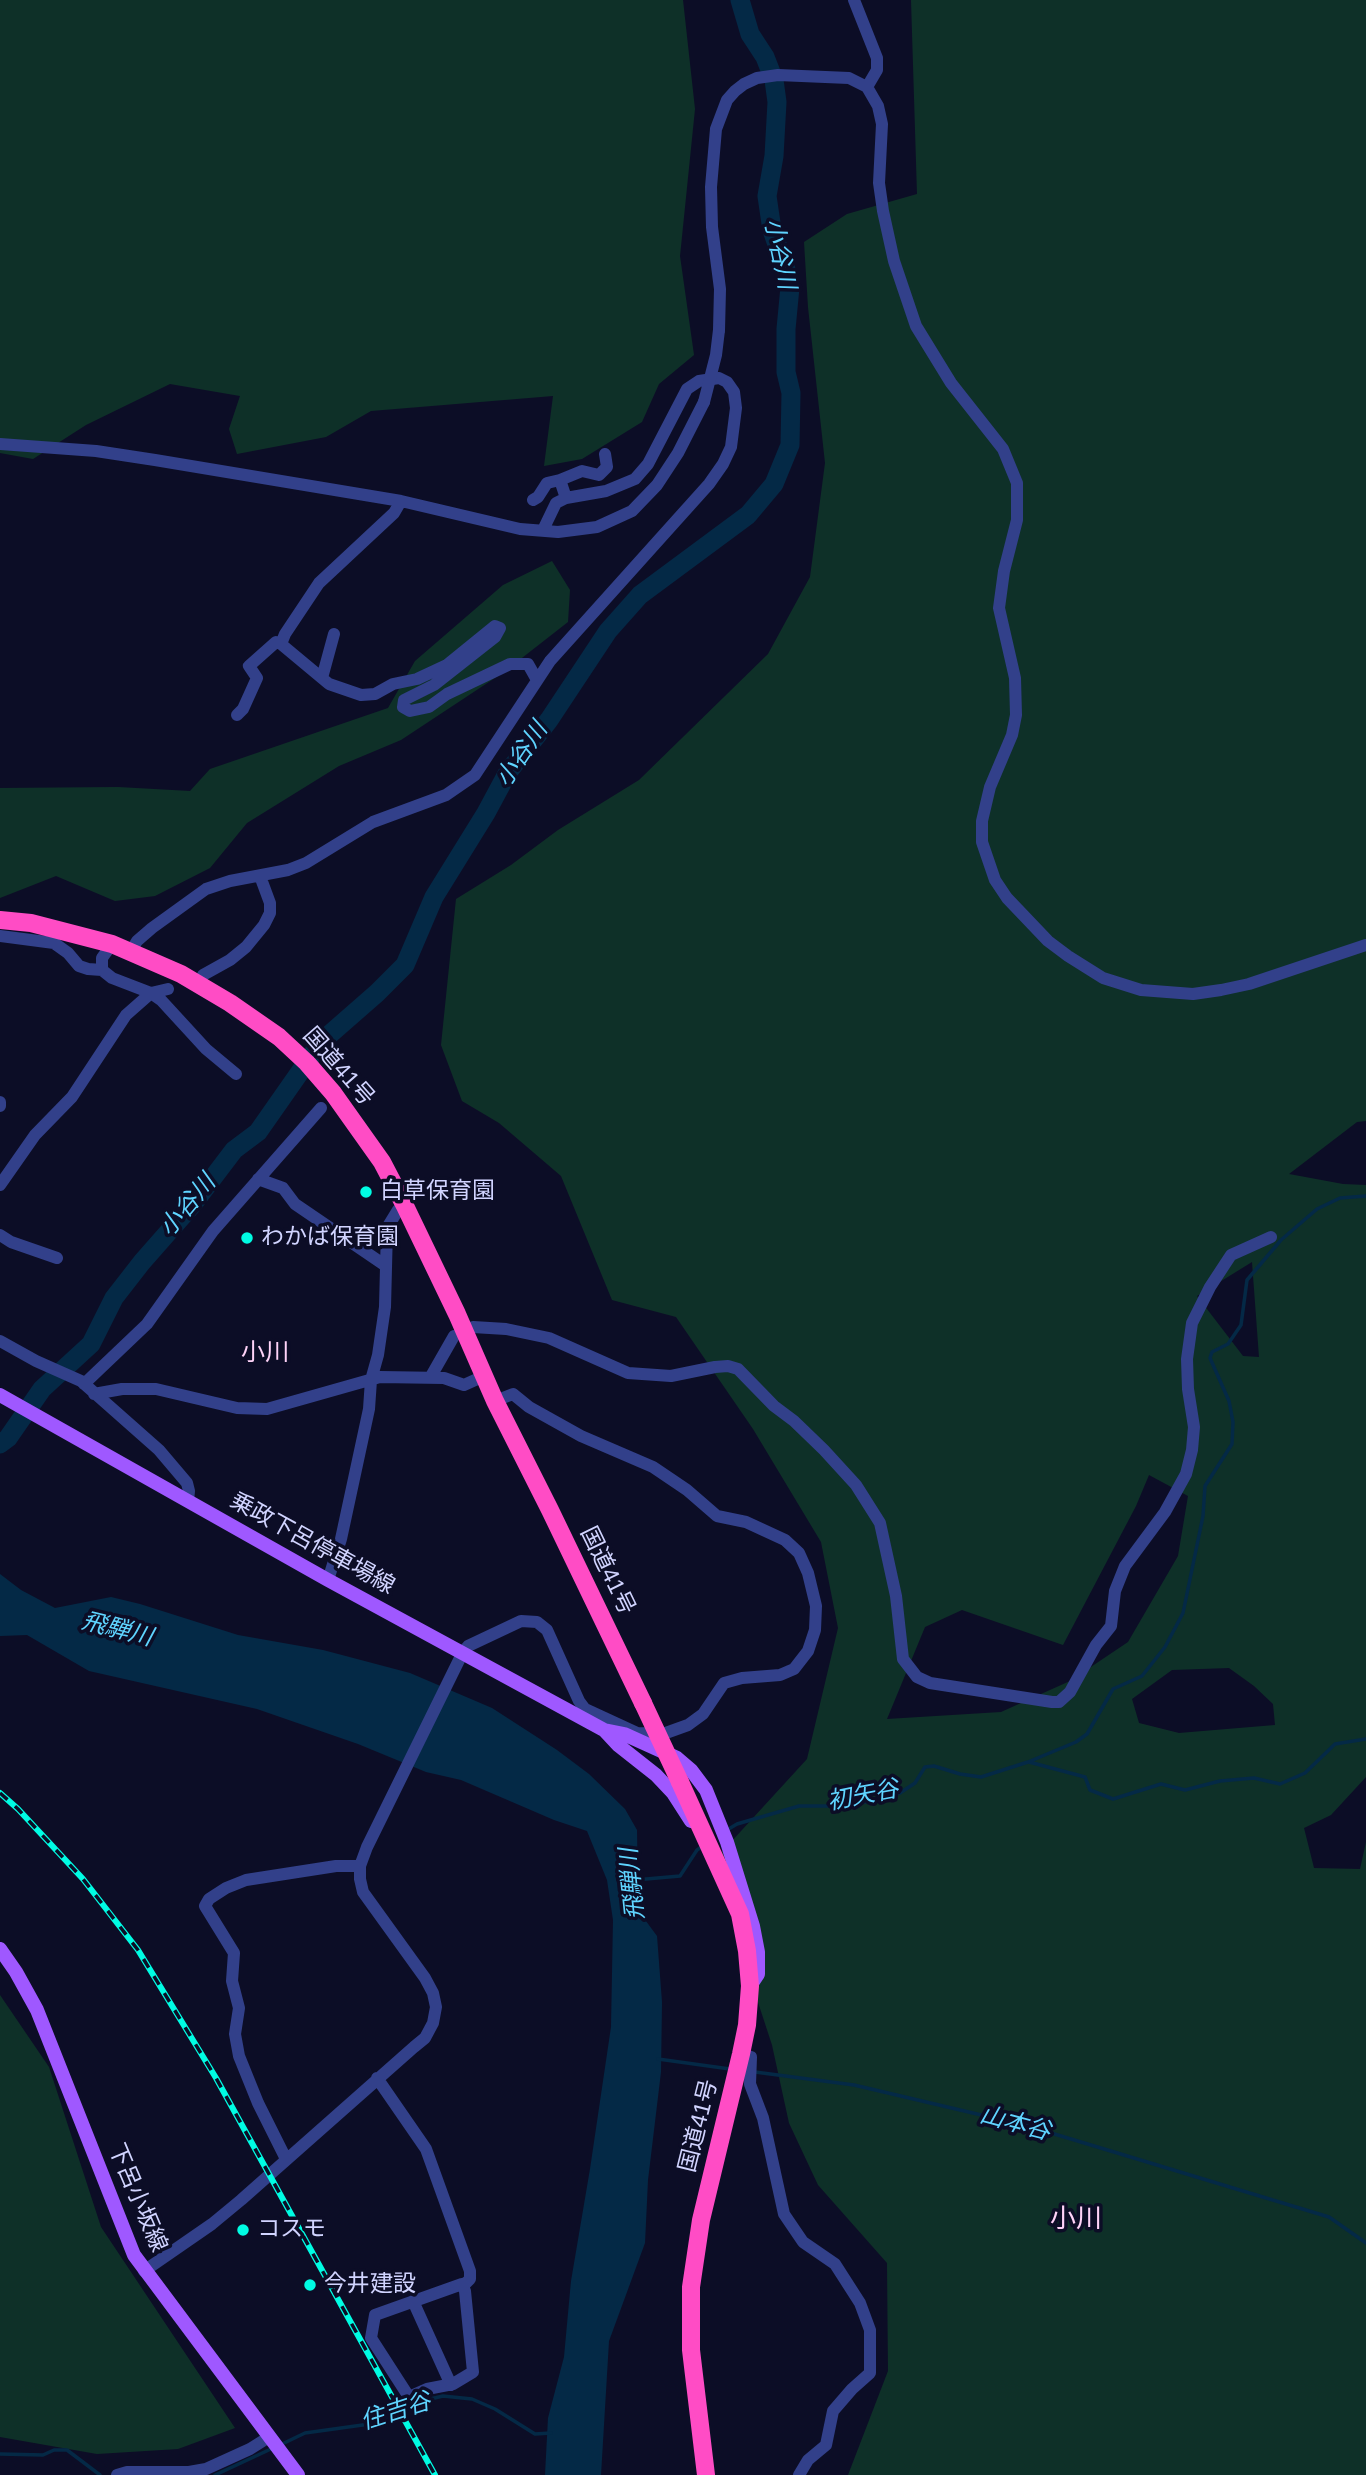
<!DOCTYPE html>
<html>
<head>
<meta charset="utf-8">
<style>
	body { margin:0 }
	canvas { display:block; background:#0c0d26 }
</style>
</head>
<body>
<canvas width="1366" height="2475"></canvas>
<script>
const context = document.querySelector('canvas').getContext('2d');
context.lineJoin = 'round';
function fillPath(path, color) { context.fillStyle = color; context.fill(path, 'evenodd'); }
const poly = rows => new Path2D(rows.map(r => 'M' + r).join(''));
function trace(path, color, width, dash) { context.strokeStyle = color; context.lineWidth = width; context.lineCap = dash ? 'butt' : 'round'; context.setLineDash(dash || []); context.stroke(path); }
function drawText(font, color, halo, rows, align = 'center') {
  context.font = font + ' Helvetica,"Noto Sans JP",sans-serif'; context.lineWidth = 7; context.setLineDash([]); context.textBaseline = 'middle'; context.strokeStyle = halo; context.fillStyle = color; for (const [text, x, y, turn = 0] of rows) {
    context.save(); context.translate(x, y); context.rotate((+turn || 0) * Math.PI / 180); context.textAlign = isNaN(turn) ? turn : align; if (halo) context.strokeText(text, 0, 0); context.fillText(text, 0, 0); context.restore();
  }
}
fillPath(poly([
	[0,0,683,0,695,109,680,256,694,355,659,384,642,422,582,459,544,466,553,396,371,411,326,437,237,454,229,429,240,396,170,384,86,425,33,459,0,453],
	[911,0,1366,0,1366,1121,1357,1122,1289,1174,1343,1184,1366,1185,1366,1777,1331,1815,1304,1828,1314,1868,1360,1869,1366,1842,1366,2475,848,2475,888,2371,887,2263,818,2185,789,2123,772,2045,754,1990,720,1854,807,1759,838,1628,821,1542,753,1429,676,1317,612,1300,561,1176,499,1123,462,1101,441,1045,456,899,511,865,558,830,639,780,768,654,810,577,825,463,808,307,804,242,847,214,917,194],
	[1252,1262,1259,1357,1243,1356,1197,1296],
	[1149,1475,1188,1496,1178,1556,1128,1642,1070,1681,1001,1712,887,1719,925,1627,962,1610,1063,1645,1136,1506],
	[1229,1668,1254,1686,1273,1704,1275,1725,1179,1733,1139,1723,1132,1699,1172,1670],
	[552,561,570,590,568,622,504,672,401,740,339,766,247,823,210,868,155,896,115,901,56,876,0,898,0,788,118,787,190,791,210,769,388,708,415,661,503,585],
	[0,1995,49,2067,101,2227,235,2428,178,2449,97,2454,0,2437]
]), '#0e3028');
fillPath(poly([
	[0,1574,21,1590,55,1608,111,1597,140,1604,238,1635,323,1650,410,1673,492,1708,557,1750,589,1774,625,1809,637,1830,638,1894,640,1913,657,1936,662,2002,661,2072,648,2180,645,2243,609,2341,601,2475,545,2475,548,2418,564,2357,571,2281,590,2169,611,2027,613,1920,607,1880,587,1831,554,1820,461,1780,426,1772,358,1744,257,1709,89,1671,27,1635,0,1636]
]), '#042946');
trace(poly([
	[1029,1762,1085,1777,1090,1790,1113,1799,1161,1784,1185,1790,1220,1781,1254,1778,1280,1784,1305,1773,1335,1744,1366,1739],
	[727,1830,737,1824,799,1806,837,1806,873,1801,900,1793,915,1783,925,1767,934,1766,960,1774,981,1777,1028,1762,1076,1742,1087,1734,1113,1689,1142,1676,1165,1647,1183,1613,1203,1516,1205,1486,1232,1444,1233,1422,1229,1401,1210,1358,1212,1352,1228,1344,1241,1325,1247,1280,1281,1240,1317,1209,1340,1198,1366,1196],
	[635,1880,680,1876,697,1850,703,1846],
	[658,2059,730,2069],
	[755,2072,854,2085,1028,2126,1329,2217,1366,2243],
	[280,2445,305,2433,377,2423,422,2401,443,2396,472,2399,495,2409,535,2434,551,2433],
	[0,2454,43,2455,54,2450,67,2450,100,2475],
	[215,2475,273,2448]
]), '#042946', 3.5);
trace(poly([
	[0,1444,8,1438,42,1389,91,1344,114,1298,142,1262,193,1204,234,1150,258,1132,321,1042,377,993,405,965,434,897,486,813,508,772,549,720,608,631,640,595,748,515,774,484,790,445,791,393,786,372,786,329,790,287,786,270,772,230,767,196,774,156,777,102,774,80,765,57,750,34,740,0]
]), '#042946', 19);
trace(poly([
	[854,0,877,58,877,70,867,87],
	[719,330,720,289,712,227,711,187,716,129,727,100,735,91,744,84,757,78,778,75,849,78,867,87,878,106,882,124,879,183,883,211,894,261,916,326,951,383,1003,449,1017,483,1017,520,1004,571,999,608,1015,678,1016,715,1012,735,990,787,982,821,982,842,995,880,1007,898,1048,941,1068,956,1103,978,1141,990,1193,994,1221,990,1249,984,1366,945],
	[0,444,96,451,155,460,401,501,520,529,558,532,597,527,632,511,657,485,678,453,704,402],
	[566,498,560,480,582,471,599,475,607,467,605,454],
	[533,500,538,497,547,483,560,480],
	[401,501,394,513,319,583,285,634,281,644,329,684,361,695,375,694,393,684,417,679,447,665,495,626,500,628,495,637,434,685,404,700,403,707,410,711,429,707,447,694,510,664,528,664,537,680],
	[322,678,334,634],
	[237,715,243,709,257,678,249,666,276,642,281,644],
	[0,936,54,943,68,953,79,966,88,969,102,970,112,978,151,993,161,1000,206,1049,236,1074],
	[131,951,137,941,152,928,206,889,230,881,288,870,306,863,373,822,446,795,475,775,550,661,709,484,723,464,731,447,736,408,734,392,727,382,719,378,699,381,687,389,648,464,635,479,606,491,566,498,556,503,543,530],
	[102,970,102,958,112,944],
	[203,975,230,960,246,947,264,925,270,913,270,903,260,876],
	[0,1102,0,1106],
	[258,1179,283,1188,295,1204,386,1266],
	[0,1185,35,1135,72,1097,126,1015,151,993,168,989],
	[0,1235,11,1242,57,1258],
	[473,1327,506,1329,549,1338,628,1373,671,1376,715,1367,728,1366,738,1369,774,1406,794,1421,824,1450,856,1485,880,1523,896,1596,903,1659,917,1677,930,1683,1052,1702,1059,1702,1070,1692,1096,1645,1111,1626,1115,1591,1125,1566,1165,1512,1186,1474,1192,1450,1194,1427,1188,1389,1187,1359,1192,1323,1210,1287,1231,1255,1271,1237],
	[0,1341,36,1361,81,1381,159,1450,187,1483,189,1491,188,1501],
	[430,1378,454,1336],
	[84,1384,147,1324,213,1231,321,1108],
	[94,1394,122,1389,156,1389,237,1408,267,1409,380,1377,444,1378,464,1385,484,1376],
	[328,1580,341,1539,369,1409,371,1380,378,1355,385,1307,387,1228,398,1210,405,1206],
	[741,2054,751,2057,750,2084,763,2118,784,2214,803,2242,835,2264,860,2303,870,2330,870,2373,852,2389,833,2411,826,2445,808,2460,799,2475],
	[377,2078,426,2149,470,2271,470,2279,466,2283,462,2284,375,2315,371,2338,409,2397,427,2389,453,2384,473,2372,465,2291,462,2284],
	[286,2159,258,2103,239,2056,235,2034,239,2008,232,1981,234,1953,205,1906,209,1899,226,1888,246,1880,336,1866,360,1866],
	[144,2271,212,2224,241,2200,414,2047,425,2038,433,2023,436,2007,433,1993,425,1978,363,1892,360,1879,360,1866,367,1847,463,1652,468,1646,521,1621,537,1622,547,1630,579,1701,585,1709,637,1733,663,1734,688,1725,703,1714,724,1683,742,1678,780,1675,794,1669,808,1651,815,1630,816,1606,808,1573,799,1553,785,1540,746,1522,717,1516,687,1490,653,1467,581,1436,529,1407,513,1394,495,1401],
	[413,2301,451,2385],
	[117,2475,127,2472,189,2472,206,2469,250,2449,269,2437]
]), '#32408a', 12);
trace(poly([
	[0,1395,328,1580,604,1730,618,1745,656,1775,673,1793,691,1821],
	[604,1730,624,1734,677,1758,691,1770,706,1790,727,1842,753,1926,758,1952,758,1974,750,1986],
	[0,1949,16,1972,37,2010,134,2255,298,2475]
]), '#9f58ff', 14);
trace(poly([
	[0,920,31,923,112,944,181,974,230,1003,279,1037,307,1063,333,1093,382,1162,405,1206,457,1314,495,1401,550,1510,643,1703],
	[680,1782,740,1914,747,1951,750,1986,747,2025,741,2054,701,2220,691,2287,691,2350,706,2475]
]), '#ff4cc5', 18);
const rail = poly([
	[0,1793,18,1809,83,1879,138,1950,216,2078,435,2475]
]);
trace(rail, '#00fce3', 6);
trace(rail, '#0c0d26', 3.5, [10]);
trace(poly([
	[704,402,716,355,719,330]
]), '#32408a', 12);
trace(poly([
	[643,1703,680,1782]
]), '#ff4cc5', 18);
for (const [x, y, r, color] of [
	[366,1192,7,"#00fce3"],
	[247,1238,7,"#00fce3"],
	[243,2230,7,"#00fce3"],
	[310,2285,7,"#00fce3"]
]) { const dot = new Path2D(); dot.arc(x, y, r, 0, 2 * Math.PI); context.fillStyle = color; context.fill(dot); trace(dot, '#0c0d26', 2.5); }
drawText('23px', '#d1d4ff', '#0c0d26', [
	["国道41号",338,1067,49],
	["乗政下呂停車場線",312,1544,29],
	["国道41号",607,1571,64],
	["国道41号",699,2126,-76],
	["下呂小坂線",137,2198,67]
]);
drawText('23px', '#d1d4ff', '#0c0d26', [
	["白草保育園",380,1192],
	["わかば保育園",261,1238],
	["コスモ",257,2230],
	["今井建設",324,2285]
], 'left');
drawText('italic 24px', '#5fd4ff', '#0c0d26', [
	["小谷川",779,254,78],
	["小谷川",522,755,-56],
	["小谷川",188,1206,-50],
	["飛騨川",117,1630,14],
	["初矢谷",863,1796,-11],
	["飛騨川",633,1884,-96],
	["山本谷",1015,2124,15],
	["住吉谷",396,2412,-18]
]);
drawText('24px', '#ffd3f8', '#0c0d26', [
	["小川",265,1353]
]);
drawText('26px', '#ffd3f8', '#0c0d26', [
	["小川",1076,2220]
]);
</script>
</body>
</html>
